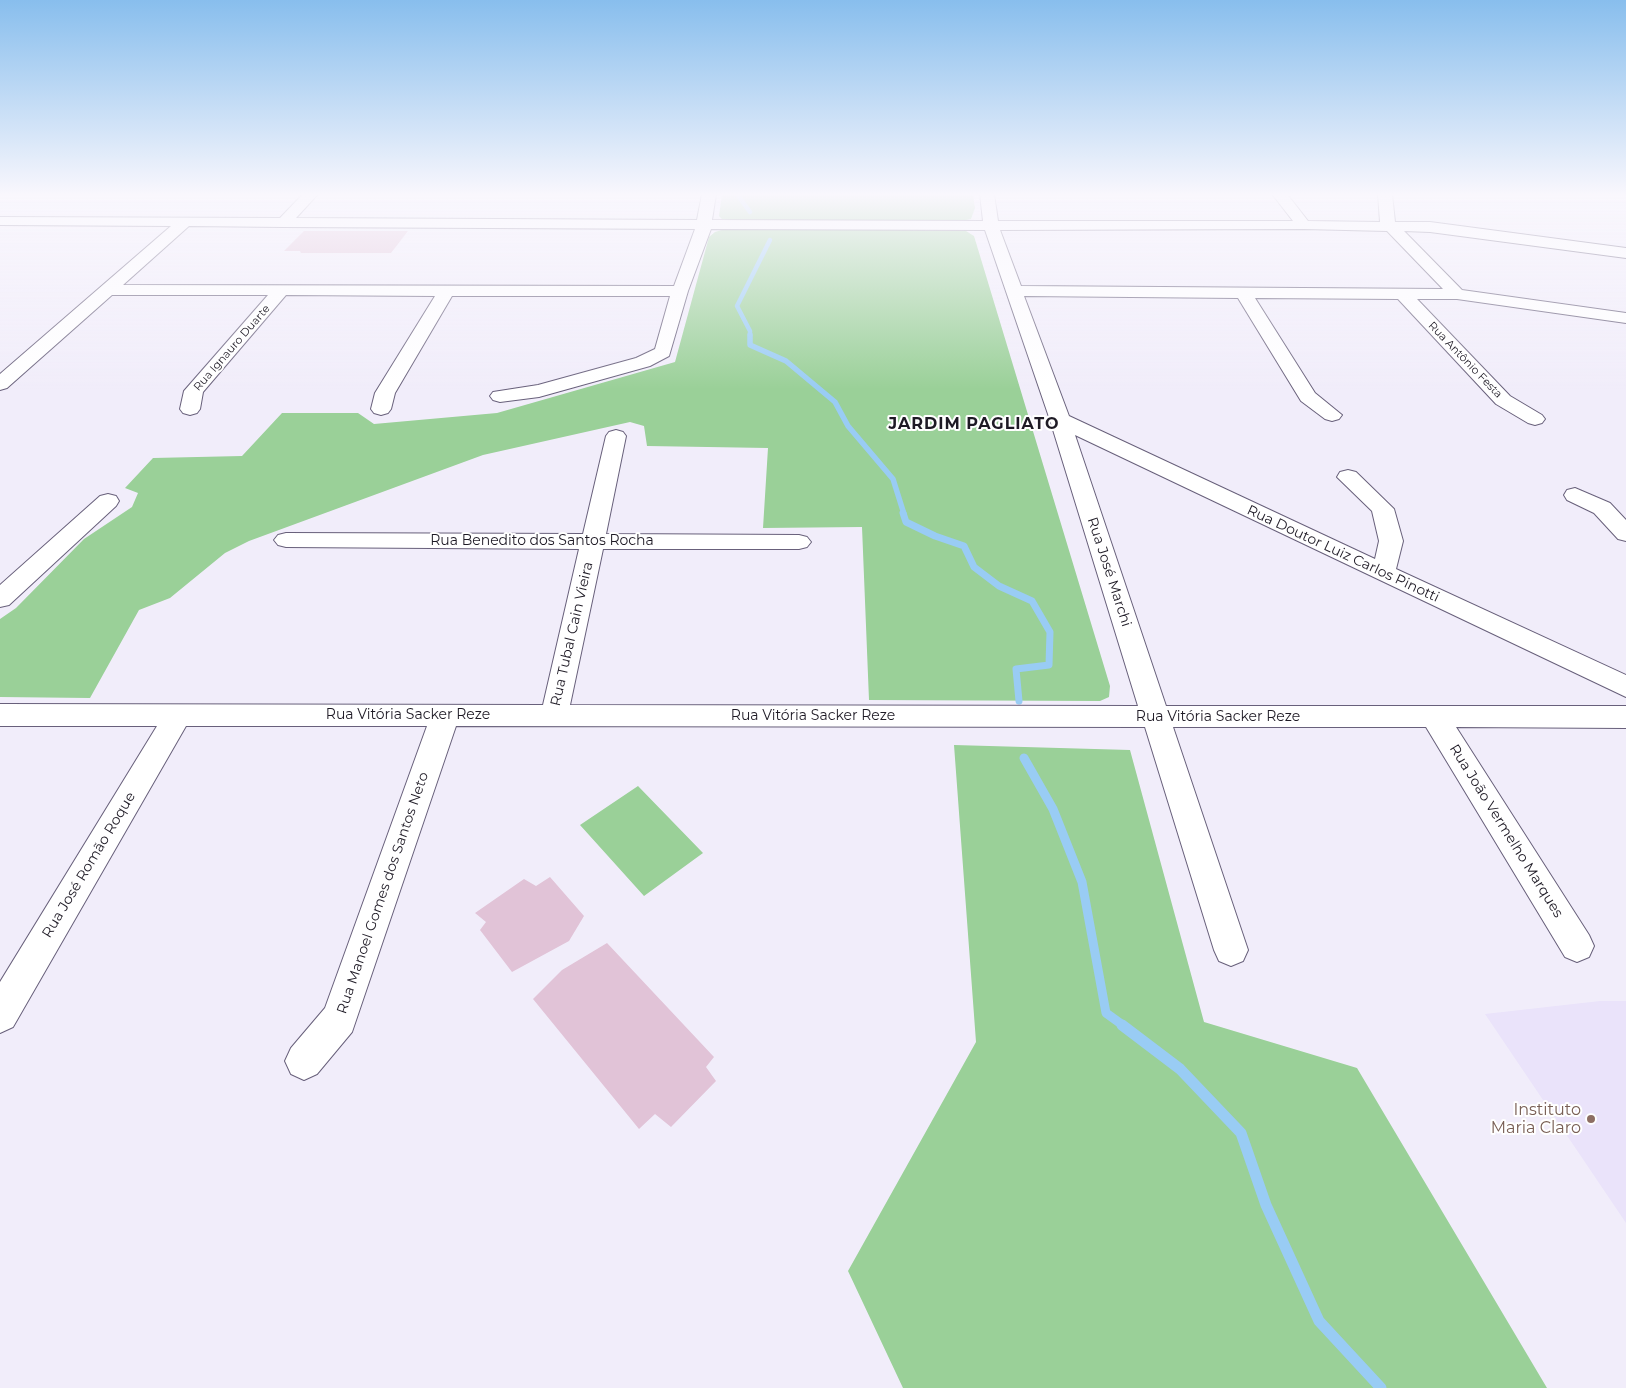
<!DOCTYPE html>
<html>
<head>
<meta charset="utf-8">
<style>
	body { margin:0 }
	canvas { display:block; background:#f1edfa }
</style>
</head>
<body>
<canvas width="1626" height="1388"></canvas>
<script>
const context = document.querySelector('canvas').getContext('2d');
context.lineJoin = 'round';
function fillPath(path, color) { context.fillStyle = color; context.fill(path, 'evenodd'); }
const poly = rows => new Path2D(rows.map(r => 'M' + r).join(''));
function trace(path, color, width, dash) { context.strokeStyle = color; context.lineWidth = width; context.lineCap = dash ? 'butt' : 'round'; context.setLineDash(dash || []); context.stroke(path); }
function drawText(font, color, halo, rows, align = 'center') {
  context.font = font + ' Montserrat,sans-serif'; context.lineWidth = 4; context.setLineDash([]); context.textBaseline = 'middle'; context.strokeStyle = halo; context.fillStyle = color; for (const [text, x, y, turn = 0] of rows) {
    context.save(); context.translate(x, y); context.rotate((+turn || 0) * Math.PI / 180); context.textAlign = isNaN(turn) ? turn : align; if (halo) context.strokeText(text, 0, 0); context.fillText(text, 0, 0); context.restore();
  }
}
fillPath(poly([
	[1600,1001,1626,1001,1626,1223,1485,1014]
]), '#eae3fa');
fillPath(poly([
	[722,194,973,194,975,208,971,219,966,220,730,220,722,219,719,216],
	[743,228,966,231,974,236,1110,686,1109,697,1100,701,869,700,862,527,763,528,768,448,647,446,644,426,630,422,483,455,249,541,225,553,170,598,139,610,90,698,0,697,0,619,16,608,84,539,132,507,138,493,125,488,153,458,242,456,282,413,358,413,374,424,497,413,675,362,709,237,715,232,725,229],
	[954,745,1130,750,1204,1022,1357,1068,1547,1388,903,1388,848,1271,976,1042],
	[638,786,703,853,644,896,580,825]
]), '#9ad098');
trace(poly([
	[737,194,750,212],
	[750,336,750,331,737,306,770,240]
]), '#99ccf4', 4.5);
trace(poly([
	[750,335,750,345,786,361,835,402,848,426,893,479,904,514]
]), '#99ccf4', 5.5);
trace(poly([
	[903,513,906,522,935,536,964,546,974,567,999,586,1032,601,1050,632,1049,665,1016,669,1019,701]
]), '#99ccf4', 7);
trace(poly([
	[1024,758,1053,809,1082,882,1106,1013,1124,1026]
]), '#99ccf4', 9);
trace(poly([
	[1122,1025,1180,1069,1241,1133,1266,1205,1319,1321,1381,1388]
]), '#99ccf4', 11);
fillPath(poly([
	[304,231,408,231,391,253,301,253,300,251,284,251],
	[550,877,584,916,569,941,512,972,480,930,486,922,475,913,524,879,536,886],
	[607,943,714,1057,706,1067,716,1081,671,1127,655,1114,639,1129,533,999,562,970]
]), '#e1c3d7');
const minor = poly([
	[303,194,318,194,296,218,697,220,702,194,716,194,712,220,983,221,980,194,994,194,998,221,1293,221,1272,194,1287,194,1308,221,1380,222,1378,194,1392,194,1395,222,1430,222,1626,248,1626,258,1430,232,1404,231,1462,290,1626,313,1626,323,1457,299,1417,299,1510,396,1542,415,1545,419,1542,423,1535,425,1528,423,1496,404,1398,299,1255,298,1315,393,1342,415,1339,419,1332,421,1325,419,1301,401,1238,298,1024,296,1069,416,1375,559,1379,541,1372,511,1337,477,1340,472,1348,470,1356,472,1394,509,1403,541,1396,569,1626,675,1626,697,1075,435,1166,706,1626,706,1626,728,1456,727,1589,935,1594,946,1589,957,1577,962,1565,957,1426,727,1173,727,1248,950,1243,961,1231,966,1219,961,1214,950,1145,727,456,726,352,1032,317,1074,304,1080,291,1074,285,1061,291,1048,325,1008,427,726,186,726,13,1027,0,1033,0,982,157,726,0,726,0,704,543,705,579,549,286,547,278,545,274,540,278,535,286,533,583,534,606,436,609,432,616,430,623,432,626,436,606,534,799,535,807,537,811,542,807,547,799,549,603,549,570,705,1138,706,1050,420,985,230,711,229,688,291,669,356,650,366,539,397,500,402,493,400,490,396,493,392,538,385,636,358,655,349,670,296,452,296,395,393,391,409,388,413,381,415,374,413,371,409,375,393,435,296,286,295,203,392,200,409,197,413,190,415,183,413,180,409,184,391,268,295,112,295,7,388,0,390,0,374,171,226,0,225,0,217,280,218,303,194],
	[189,226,283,227,695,229,674,286,123,285,189,226],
	[1304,229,1387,231,1443,289,1021,286,1000,230,1304,229],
	[1575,488,1610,503,1626,520,1626,541,1618,539,1594,513,1567,500,1564,495,1567,490,1575,488],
	[108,494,116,496,119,501,116,506,9,605,0,607,0,585,100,496,108,494]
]);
trace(minor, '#68607b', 2);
fillPath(minor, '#fff');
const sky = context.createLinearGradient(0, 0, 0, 389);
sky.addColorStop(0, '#88beed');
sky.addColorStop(0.5, '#f9f7fd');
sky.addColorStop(1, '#f9f7fd00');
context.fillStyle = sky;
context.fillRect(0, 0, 1626, 389);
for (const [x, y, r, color] of [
	[1591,1119,5,"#8d6e63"]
]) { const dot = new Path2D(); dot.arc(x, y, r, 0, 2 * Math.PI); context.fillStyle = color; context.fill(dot); trace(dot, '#fff', 2); }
drawText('11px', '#1e1a25', '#fff', [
	["Rua Ignauro Duarte",232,348,-49],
	["Rua Antônio Festa",1465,360,46]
]);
drawText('14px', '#1e1a25', '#fff', [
	["Rua Benedito dos Santos Rocha",542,541],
	["Rua Doutor Luiz Carlos Pinotti",1343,554,25],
	["Rua José Marchi",1109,572,72],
	["Rua Tubal Cain Vieira",572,634,-77],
	["Rua Vitória Sacker Reze",408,715],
	["Rua Vitória Sacker Reze",813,716],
	["Rua Vitória Sacker Reze",1218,717],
	["Rua João Vermelho Marques",1506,831,58],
	["Rua José Romão Roque",89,865,-59],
	["Rua Manoel Gomes dos Santos Neto",383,893,-71]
]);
context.letterSpacing = '1px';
drawText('bold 16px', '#1e1a25', '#fff', [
	["JARDIM PAGLIATO",974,424]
]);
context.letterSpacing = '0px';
drawText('16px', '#785e54', '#fff', [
	["Instituto",1581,1110],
	["Maria Claro",1581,1128]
], 'right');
</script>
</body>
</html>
